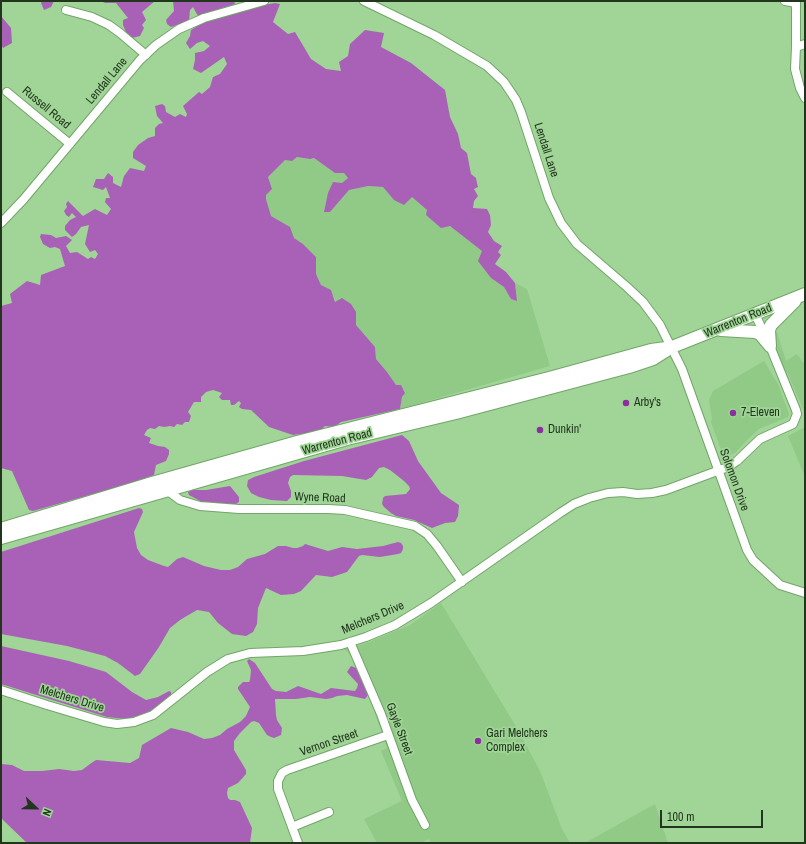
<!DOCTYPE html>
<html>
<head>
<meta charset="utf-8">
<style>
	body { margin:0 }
	#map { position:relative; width:806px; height:844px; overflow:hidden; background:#a0d597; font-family:"Archivo Narrow",sans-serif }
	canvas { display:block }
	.frame { position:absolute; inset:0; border:2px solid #21361d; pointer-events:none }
	.north { position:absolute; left:16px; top:788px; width:40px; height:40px; -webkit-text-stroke:3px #a0d597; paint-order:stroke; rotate:112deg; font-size:11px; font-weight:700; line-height:16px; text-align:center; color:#21361d }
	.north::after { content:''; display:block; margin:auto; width:14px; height:18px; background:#21361d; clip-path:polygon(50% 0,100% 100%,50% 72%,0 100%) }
	.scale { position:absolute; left:660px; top:810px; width:103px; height:18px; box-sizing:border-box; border:2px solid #21361d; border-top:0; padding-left:5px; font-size:12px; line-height:14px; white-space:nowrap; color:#21361d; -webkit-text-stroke:3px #a0d597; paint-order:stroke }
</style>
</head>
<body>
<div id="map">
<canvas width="806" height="844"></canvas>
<div class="frame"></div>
<div class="north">N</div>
<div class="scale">100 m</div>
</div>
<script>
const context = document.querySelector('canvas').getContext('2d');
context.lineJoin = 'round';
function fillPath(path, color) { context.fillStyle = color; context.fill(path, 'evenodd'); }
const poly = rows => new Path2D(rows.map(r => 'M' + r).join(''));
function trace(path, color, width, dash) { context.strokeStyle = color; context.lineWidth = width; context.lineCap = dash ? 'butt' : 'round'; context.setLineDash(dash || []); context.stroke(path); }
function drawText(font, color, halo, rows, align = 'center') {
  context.font = font + ' "Archivo Narrow",sans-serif'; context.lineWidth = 3.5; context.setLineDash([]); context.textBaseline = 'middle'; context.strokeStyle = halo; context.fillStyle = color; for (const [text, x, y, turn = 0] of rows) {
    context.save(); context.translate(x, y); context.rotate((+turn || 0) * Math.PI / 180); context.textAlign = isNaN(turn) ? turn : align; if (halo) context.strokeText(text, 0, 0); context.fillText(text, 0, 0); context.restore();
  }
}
fillPath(poly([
	[297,157,310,159,314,158,335,173,344,173,348,178,342,183,330,212,349,190,368,186,383,187,394,200,412,197,427,210,450,226,483,251,491,278,504,287,511,299,517,300,515,283,527,289,550,366,400,409,402,397,405,392,401,385,396,386,387,372,376,359,375,347,356,325,356,312,336,302,331,291,321,285,316,274,316,257,303,244,294,238,290,227,271,216,266,199,266,195,272,189,268,177,285,160,292,161],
	[777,332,786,361,797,354,805,365,805,414,788,374,762,344],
	[764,361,778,384,789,414,788,417,759,429,746,441,736,452,726,458,721,450,711,422,712,419,709,400,713,391],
	[805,427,805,477,788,436],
	[441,603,517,728,540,771,562,829,570,843,431,843,429,839,421,843,377,843,364,819,402,801,381,751,387,748,366,688,355,663,348,652,343,649,364,644,410,625],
	[655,804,668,843,585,843]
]), '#90ca86');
fillPath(poly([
	[42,1,54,1,51,7,44,10,41,3],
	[101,1,155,1,142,12,146,20,142,25,144,28,140,36,132,38,126,32,123,25,123,20,128,18,116,3,105,3],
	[173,1,234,1,235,4,198,16,193,7,190,10,189,21,171,27,167,24,166,20,174,11],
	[275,3,280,4,273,22,288,34,295,32,311,59,326,69,341,71,339,62,348,56,350,44,365,30,384,33,381,47,411,63,445,90,450,117,458,134,461,148,467,153,471,174,476,178,477,183,478,187,474,189,478,196,474,201,473,208,487,209,490,215,491,225,488,232,494,241,502,246,498,252,501,255,495,264,506,272,515,283,517,301,511,299,504,287,491,278,478,261,482,251,450,226,441,228,426,215,427,210,412,197,404,205,394,200,383,187,368,186,349,190,330,212,324,212,328,193,333,182,342,183,348,178,344,173,335,173,314,158,310,159,297,157,292,161,285,160,268,177,272,189,266,195,266,199,271,216,290,227,294,238,303,244,316,257,316,274,321,285,331,290,335,302,342,298,351,304,356,312,356,325,375,347,376,359,387,372,396,385,401,385,405,393,402,397,400,409,341,422,334,427,325,426,320,431,293,435,269,427,251,410,242,409,239,407,241,403,239,401,234,405,231,405,230,400,222,400,219,397,222,393,213,390,206,392,201,397,201,402,194,402,188,412,191,416,189,422,185,422,182,425,177,424,174,427,170,426,164,427,159,426,155,429,150,428,147,430,144,435,151,438,149,443,158,446,165,447,169,450,169,454,166,461,156,465,154,475,128,484,33,511,29,510,12,471,1,468,1,306,12,303,10,294,27,281,40,285,41,275,65,266,60,249,55,247,50,248,43,244,40,237,41,234,51,235,56,238,66,236,72,240,66,246,70,253,77,252,88,259,91,257,95,259,98,254,95,250,90,252,85,244,89,225,81,227,76,234,72,237,65,230,65,226,70,220,76,217,72,213,69,217,66,215,64,211,67,207,66,204,68,201,83,216,95,209,107,215,111,209,105,202,106,198,110,198,106,187,103,190,93,187,96,179,104,179,108,173,113,177,113,183,121,187,124,176,130,168,144,171,146,166,133,158,133,152,138,145,148,138,155,136,155,128,159,124,163,123,157,116,155,106,162,104,165,106,166,112,175,117,180,114,186,117,187,114,183,106,199,92,202,94,210,87,213,77,220,74,227,64,224,57,201,73,193,69,195,60,195,53,204,51,210,46,203,41,197,43,190,49,186,43,190,36,191,30,204,22,252,7],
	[1,16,11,28,12,43,3,48,1,45],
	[402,435,409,441,418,461,441,493,459,505,458,516,455,522,445,523,432,528,414,520,396,516,391,513,384,507,382,504,383,498,385,496,406,494,410,489,409,486,404,481,390,470,384,467,379,468,372,477,366,480,342,476,293,475,290,477,288,483,291,491,291,497,287,501,271,500,259,497,251,493,247,486,248,480,254,477,304,461],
	[230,486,239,497,239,502,236,504,206,504,189,495,188,492,193,490,206,490],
	[139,508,142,509,143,512,134,532,137,548,141,555,148,560,164,566,168,567,177,559,183,557,204,566,221,570,230,570,238,567,247,559,265,554,278,546,286,546,293,548,297,548,303,546,305,544,328,551,342,547,357,549,383,546,398,542,401,543,403,546,403,549,401,553,398,554,380,557,362,555,359,556,347,572,332,577,316,575,301,591,294,594,281,595,266,588,258,608,257,624,253,632,246,636,232,634,218,623,209,612,197,610,180,620,170,628,159,647,140,674,135,676,118,663,105,656,67,646,1,634,1,552],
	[1,646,69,661,106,672,132,692,146,700,158,697,169,691,171,692,171,694,169,698,144,715,126,719,107,717,1,684],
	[249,659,255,663,272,689,276,691,286,692,298,686,321,694,331,688,355,691,357,688,358,684,347,672,351,666,356,668,368,695,365,699,347,695,337,696,332,698,326,699,310,697,296,699,275,699,276,715,277,720,282,728,281,735,274,738,271,737,267,735,259,723,254,721,251,722,240,733,234,741,234,750,246,770,246,774,238,783,228,788,227,793,228,798,230,800,235,800,240,802,252,828,250,843,27,843,3,820,1,817,1,764,12,765,24,771,42,771,59,769,74,771,82,770,90,764,96,760,130,763,139,758,142,745,171,728,188,732,204,739,212,738,220,735,227,729,240,722,246,716,250,707,238,689,238,687,243,682,249,682,250,680,251,670,247,661]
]), '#a861b7');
const street = poly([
	[364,1,434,35,487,66,504,82,516,100,521,112,549,198,561,223,577,244,627,287,643,302,660,325,682,369,747,550,753,560,780,585,805,593],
	[785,1,796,3],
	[796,1,796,47,795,69,800,88,805,98],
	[66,10,92,17,109,25,120,33,146,55],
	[796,47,805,44],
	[7,92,70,144],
	[1,223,23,200,140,60,156,45,179,29,204,18,264,1],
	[164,488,180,500,200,506,239,509,328,509,345,510,415,526,427,534,437,546,462,582],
	[350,642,381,714,412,800,425,825],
	[1,690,47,705,104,722,117,724,134,722,153,715,207,672,228,659,250,653,303,651,341,645,366,637,395,625,431,603,560,513,574,504,589,498,608,493,623,492,637,494,652,493,666,490,728,467,737,461,760,439,793,424,797,414,796,410,770,346,755,314],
	[292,827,329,812],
	[298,843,278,789,278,781,282,773,287,770,388,735]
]);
const primary = poly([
	[721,330,755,332,760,334,770,346],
	[770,346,769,330,771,325,795,301],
	[1,529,152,483,297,442,549,378,651,350,666,348],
	[1,538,347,439,456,413,629,367,653,359,672,347,805,294]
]);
trace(street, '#72a569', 10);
trace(primary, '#72a569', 14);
trace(street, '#fff', 8);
trace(primary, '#fff', 12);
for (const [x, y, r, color] of [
	[626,403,4,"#8a309c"],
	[733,413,4,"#8a309c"],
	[540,430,4,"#8a309c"],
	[478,741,4,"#8a309c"]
]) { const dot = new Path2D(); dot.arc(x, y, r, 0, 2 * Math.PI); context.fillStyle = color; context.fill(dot); trace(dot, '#a0d597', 1.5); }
drawText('12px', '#21361d', '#a0d597', [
	["Lendall Lane",107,81,-50],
	["Russell Road",46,108,40],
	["Lendall Lane",546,150,72],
	["Warrenton Road",738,321,-22],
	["Warrenton Road",337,442,-15],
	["Solomon Drive",734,480,70],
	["Wyne Road",320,498,2],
	["Melchers Drive",373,618,-23],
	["Melchers Drive",72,699,17],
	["Gayle Street",399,729,69],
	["Vernon Street",329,743,-19]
]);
drawText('12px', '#21361d', '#a0d597', [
	["Arby's",634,403],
	["7-Eleven",741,413],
	["Dunkin'",548,430],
	["Gari Melchers",486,734],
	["Complex",486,748]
], 'left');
</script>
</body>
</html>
